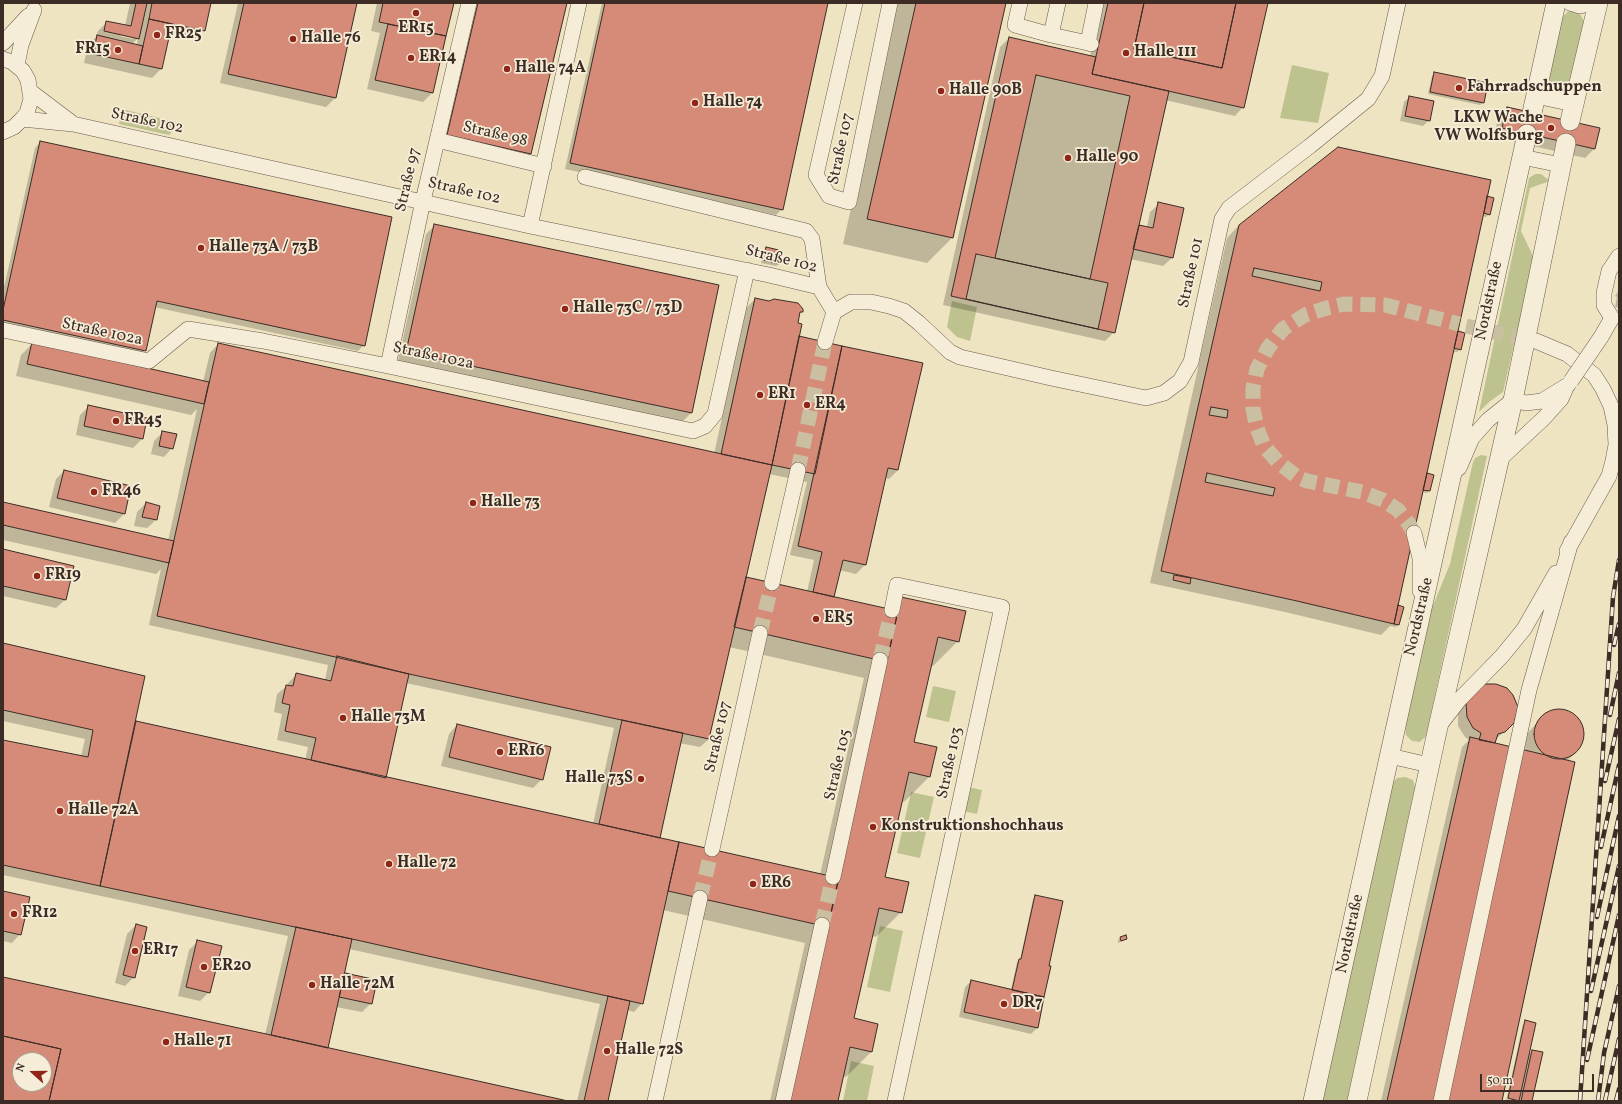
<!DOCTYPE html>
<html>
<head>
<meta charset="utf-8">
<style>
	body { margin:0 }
	#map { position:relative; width:1622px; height:1104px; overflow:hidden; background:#efe4c1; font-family:Vollkorn,serif }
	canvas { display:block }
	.frame { position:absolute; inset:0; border:4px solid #3c2c25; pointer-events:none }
	.north { position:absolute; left:12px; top:1052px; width:40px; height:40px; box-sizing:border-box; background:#f5edd7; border:1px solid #aba090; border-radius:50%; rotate:291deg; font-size:11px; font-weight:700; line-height:16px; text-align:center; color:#3c2c25 }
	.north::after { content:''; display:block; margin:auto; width:14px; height:18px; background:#8f2418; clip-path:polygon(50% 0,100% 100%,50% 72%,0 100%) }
	.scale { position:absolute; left:1480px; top:1074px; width:114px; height:18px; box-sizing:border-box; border:2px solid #3c2c25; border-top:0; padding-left:5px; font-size:12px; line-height:14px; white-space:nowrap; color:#3c2c25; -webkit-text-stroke:3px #f5edd7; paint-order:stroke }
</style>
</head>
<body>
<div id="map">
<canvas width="1622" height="1104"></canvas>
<div class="frame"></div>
<div class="north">N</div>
<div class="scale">50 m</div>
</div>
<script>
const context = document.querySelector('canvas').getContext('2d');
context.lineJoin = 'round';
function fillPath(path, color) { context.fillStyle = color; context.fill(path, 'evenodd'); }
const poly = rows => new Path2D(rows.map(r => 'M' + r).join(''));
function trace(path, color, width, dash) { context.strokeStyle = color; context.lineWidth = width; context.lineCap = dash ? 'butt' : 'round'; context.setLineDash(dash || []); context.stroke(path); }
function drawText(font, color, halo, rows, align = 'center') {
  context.font = font + ' Vollkorn,serif'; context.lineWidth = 3.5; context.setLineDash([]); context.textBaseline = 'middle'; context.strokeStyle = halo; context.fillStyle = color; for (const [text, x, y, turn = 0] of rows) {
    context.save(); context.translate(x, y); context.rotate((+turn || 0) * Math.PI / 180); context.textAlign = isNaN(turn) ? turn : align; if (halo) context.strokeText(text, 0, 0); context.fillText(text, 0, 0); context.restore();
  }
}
fillPath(poly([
	[1569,11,1574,11,1580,14,1584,21,1571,79,1567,85,1560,87,1552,85,1549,78,1562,17],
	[1292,65,1329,73,1318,123,1280,118],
	[122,109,180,123,169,135,119,124],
	[1535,174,1541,174,1550,181,1530,188,1521,231,1534,258,1503,392,1489,402,1479,412,1529,178],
	[952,301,977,307,970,341,957,337,947,327],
	[1481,455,1487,456,1426,736,1420,742,1412,741,1406,735,1405,727,1430,613,1450,564,1473,462,1475,458],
	[933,686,956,691,949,722,926,717],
	[1405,777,1413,780,1415,787,1347,1101,1322,1101,1391,785,1397,778],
	[968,787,982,790,977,814,963,811],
	[911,792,934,797,920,858,897,853],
	[880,926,903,931,890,992,867,987],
	[851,1061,874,1066,867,1101,843,1101]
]), '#bec28f');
fillPath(poly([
	[130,3,210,3,204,30,195,39,169,33,161,69,152,78,84,63,88,45,96,37,98,31,107,22,125,26],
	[122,34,133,37,133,39,120,36],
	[138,38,137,45,132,44],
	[238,3,356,3,335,98,326,107,220,83],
	[377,3,453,3,432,93,423,102,367,89,380,33,371,31],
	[472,3,566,3,531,154,522,163,439,144],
	[602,3,827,3,782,209,776,215,565,169],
	[897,3,1005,3,952,238,927,263,843,244],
	[1102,3,1267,3,1243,107,1235,116,1165,100,1138,225,1147,227,1150,212,1159,204,1172,258,1163,266,1130,259,1114,332,1105,341,943,305,1000,47,1009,38,1090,56],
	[1435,73,1483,103,1480,105,1428,94,1432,76],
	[1409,97,1429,120,1423,126,1400,121,1404,102],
	[1507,108,1598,129,1594,149,1585,158,1494,137,1498,117],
	[40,142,364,345,358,351,154,307,145,350,139,356,3,327,3,292,35,148],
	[1486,197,1489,214,1486,217,1482,216,1457,332,1460,349,1457,352,1452,351,1425,476,1429,491,1427,493,1421,492,1396,608,1398,625,1396,627,1390,626,1381,635,1285,612,1150,583,1227,238,1239,225],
	[435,225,718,286,691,413,682,422,398,361,426,234],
	[767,248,779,264,776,266,761,263,764,250],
	[1619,290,1619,308,1615,307,1617,297,1615,296],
	[755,299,802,311,798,315,797,324,798,337,898,470,889,479,884,478,865,565,856,574,839,570,832,597,958,641,933,666,930,666,913,743,929,777,904,802,901,801,884,878,901,912,876,937,872,936,853,1019,871,1052,846,1077,842,1076,837,1101,770,1101,805,943,663,910,642,1003,634,1012,627,1010,607,1101,577,1101,600,1004,349,949,344,974,376,980,371,1003,362,1012,336,1007,327,1048,563,1101,3,1101,3,978,265,1035,288,936,3,875,3,741,81,756,85,739,3,721,3,644,134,722,305,760,308,747,277,740,282,714,274,712,277,694,287,686,288,683,297,674,325,680,328,665,149,625,161,569,156,574,3,540,3,504,168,541,197,409,191,415,16,376,21,355,33,343,203,382,210,353,218,344,714,454,746,308],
	[769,474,807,482,790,555,814,560,807,592,745,578],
	[729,647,864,678,820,875,659,838,679,743,700,747,709,739],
	[406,683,614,728,593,824,385,778],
	[20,1060,44,1060,44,1084,20,1084],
	[89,406,146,419,142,439,133,448,76,435,80,415],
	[163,432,172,448,164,457,151,454,154,441],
	[64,471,130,486,124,514,115,523,49,507,56,479],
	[146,503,156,520,147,528,134,526,137,512],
	[3,551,65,600,56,608,3,596],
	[1465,701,1513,723,1495,740,1494,744,1526,751,1525,748,1526,735,1544,715,1556,710,1570,712,1576,716,1583,728,1584,735,1579,749,1567,761,1501,1101,1381,1101,1462,747,1469,740,1465,737,1458,726,1458,713],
	[457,725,542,779,533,788,441,766,449,734],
	[3,892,20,934,12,943,3,941],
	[1035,896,1048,966,1050,967,1037,1028,1031,1034,959,1017,965,987,971,981,1011,990,1017,962,1020,960,1033,899],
	[136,925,134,977,125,986,115,983,127,934],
	[1120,938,1126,939,1123,941,1118,943,1118,940],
	[198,941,209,992,200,1001,178,996,189,950],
	[1526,1022,1528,1055,1532,1051,1531,1101,1519,1101,1520,1099,1517,1101,1506,1101,1523,1024]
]), '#0003');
const building = poly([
	[136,3,147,3,139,39,104,31,106,21,131,26,136,3],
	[152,3,211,3,205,31,149,19,152,3],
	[244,3,357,3,336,98,228,74,244,3],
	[383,3,454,3,446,36,379,22,383,3],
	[478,3,567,3,531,154,447,135,478,3],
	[605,3,828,3,783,210,570,163,605,3],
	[916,3,1006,3,953,238,867,219,916,3],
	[1108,3,1144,3,1134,49,1222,68,1236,3,1268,3,1244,108,1092,74,1108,3],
	[1144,3,1236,3,1222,68,1134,49,1144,3],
	[149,19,172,24,162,69,139,64,149,19],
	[388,24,446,36,433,93,375,80,388,24],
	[97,35,143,46,139,64,93,54,97,35],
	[1009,37,1096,57,1092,74,1169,91,1115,333,951,296,1009,37],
	[1434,72,1488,83,1484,103,1430,92,1434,72],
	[1036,75,1130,96,1090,279,995,258,1036,75],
	[1409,96,1434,101,1430,121,1405,116,1409,96],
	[1507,107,1600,128,1595,149,1502,128,1507,107],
	[40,141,392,217,365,346,157,301,146,351,3,320,3,310,40,141],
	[1338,147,1491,180,1394,624,1297,601,1161,571,1239,225,1338,147],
	[1487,196,1494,198,1490,215,1484,213,1487,196],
	[1158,202,1184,208,1173,258,1133,249,1139,225,1153,228,1158,202],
	[434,224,719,285,692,413,406,352,434,224],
	[766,247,783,251,779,264,763,260,766,247],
	[976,254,1108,283,1098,329,966,299,976,254],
	[1254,268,1322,282,1320,291,1252,276,1254,268],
	[755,298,769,301,774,299,798,303,803,309,803,312,800,312,798,323,802,324,772,465,721,454,755,298],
	[1458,331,1465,333,1461,350,1454,348,1458,331],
	[799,336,842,346,815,474,772,465,799,336],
	[32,342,209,382,204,404,27,364,32,342],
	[218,343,772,465,709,739,409,674,157,616,218,343],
	[842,346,923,363,898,470,888,468,866,565,843,560,834,597,813,592,822,552,798,546,842,346],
	[88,405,147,418,143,439,84,426,88,405],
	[1211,407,1228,410,1227,418,1209,415,1211,407],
	[162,431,177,434,173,449,159,446,162,431],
	[64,470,131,486,125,514,57,498,64,470],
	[1207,473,1275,488,1273,496,1205,482,1207,473],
	[1427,473,1434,475,1430,491,1423,490,1427,473],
	[3,502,174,541,169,563,3,525,3,502],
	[146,502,160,506,157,520,142,517,146,502],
	[3,549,74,566,66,600,3,586,3,549],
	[1174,575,1191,578,1190,584,1173,580,1174,575],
	[746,577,898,611,887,662,734,627,746,577],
	[901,597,966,611,959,642,938,637,914,742,937,747,930,777,909,772,885,877,909,882,902,913,879,908,854,1018,878,1024,872,1052,850,1047,838,1101,789,1101,901,597],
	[1398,605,1404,607,1399,625,1394,624,1398,605],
	[3,643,145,676,100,886,3,865,3,740,88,757,93,730,3,710,3,643],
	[337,656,409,674,386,778,311,760,316,738,285,731,290,705,282,703,286,685,293,686,296,673,331,681,337,656],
	[1484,684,1496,684,1507,688,1513,695,1518,707,1514,723,1505,732,1498,734,1495,743,1479,740,1481,733,1473,728,1467,717,1466,703,1473,691,1484,684],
	'1534 734a25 25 0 1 1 50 0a25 25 0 1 1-50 0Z',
	[622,720,683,733,660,838,599,824,622,720],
	[136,721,679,842,643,1004,352,939,100,886,136,721],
	[457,724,551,747,543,780,449,757,457,724],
	[1470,737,1575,762,1502,1101,1387,1101,1470,737],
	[679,842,839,878,828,927,668,891,679,842],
	[3,891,30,897,21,935,3,931,3,891],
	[1035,895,1063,901,1049,966,1051,966,1044,997,1012,990,1019,959,1021,959,1035,895],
	[136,924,147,927,135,978,123,975,136,924],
	[296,927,352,939,328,1048,271,1035,296,927],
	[1126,935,1127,939,1121,941,1120,937,1126,935],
	[197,940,222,946,210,993,186,987,197,940],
	[345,973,377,980,372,1004,339,997,345,973],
	[3,977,271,1035,568,1101,49,1101,61,1049,3,1036,3,977],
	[971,980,1044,997,1038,1028,964,1012,971,980],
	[608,996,630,1001,608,1101,584,1101,608,996],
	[1525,1020,1536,1023,1519,1101,1508,1098,1525,1020],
	[3,1036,61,1049,49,1101,3,1101,3,1036],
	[20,1060,44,1060,44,1084,20,1084,20,1060],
	[1532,1050,1543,1052,1532,1101,1521,1101,1532,1050]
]);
fillPath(building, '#d58b78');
trace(building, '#3c2c25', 1);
trace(poly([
	[1466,326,1536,341],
	[798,470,825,342],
	[1414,533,1409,524,1398,510,1383,500,1362,492,1307,481,1297,477,1278,462,1264,446,1257,428,1253,409,1253,388,1257,369,1268,348,1283,329,1305,315,1327,308,1344,304,1385,305,1459,324],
	[760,633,772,583],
	[880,660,892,610],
	[700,898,712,849],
	[822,925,833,877]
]), '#cbbfa2', 15, [15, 8]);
const minor = poly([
	[855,3,816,175,829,196,849,202,890,3],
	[1020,3,1015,25,1051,35,1088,43],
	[1570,3,1580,6,1591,3],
	[1051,35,1058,3],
	[3,43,28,16],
	[1091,44,1088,43,1096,3],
	[3,59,12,62,23,71,28,80,31,99,27,113,22,119,14,127,3,132],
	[17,65,21,45,34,10],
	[31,92,72,123],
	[22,119,73,124,530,226,769,275,819,287,834,312],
	[437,140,544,166],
	[1522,157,1561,165],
	[585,177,806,231,812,239,819,287],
	[530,226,579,3],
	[834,312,851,302,871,302,889,306,904,311,919,323,950,352,960,357,1051,378,1146,398,1164,393,1180,381,1191,362,1222,219,1229,208,1310,146,1368,99,1382,76,1398,3],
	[3,330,149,361,188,329,263,341,388,366,693,431,705,426,715,414,747,270],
	[1601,337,1612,318,1604,305,1604,293,1609,271,1619,256],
	[1536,341,1567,354,1594,375,1603,389,1611,406,1615,425,1616,445,1613,461,1609,476,1567,551],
	[825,342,834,312],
	[388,366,423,201,469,3],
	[1499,460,1544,418,1561,399,1565,390],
	[1459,468,1472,438,1488,420,1513,400,1526,403,1542,401,1568,385],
	[1414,533,1420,558,1420,591],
	[772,583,798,470],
	[892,610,897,585,1002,607,895,1101],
	[1439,726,1459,700,1502,656,1524,629,1556,573],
	[1390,756,1429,765],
	[712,849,760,633],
	[833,877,880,660],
	[655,1101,700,898],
	[783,1101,822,925],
	[1441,1101,1529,690,1571,542]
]);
const tertiary = poly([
	[1536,94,1574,102],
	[1532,113,1556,3],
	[1570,121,1598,3],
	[1313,1101,1527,134],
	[1357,1101,1438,727,1513,400,1566,143]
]);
trace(minor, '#695a4c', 16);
trace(tertiary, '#695a4c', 20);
trace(minor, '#f5edd7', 15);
trace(tertiary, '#f5edd7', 19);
const rail = poly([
	[1614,645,1619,624],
	[1610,715,1619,673],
	[1605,781,1619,719],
	[1601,847,1619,765],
	[1597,917,1619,816],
	[1591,991,1619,866],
	[1587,1060,1619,915],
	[1580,1101,1613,597,1619,560],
	[1598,1101,1604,1053,1619,986],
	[1605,1101,1619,1039],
	[1616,1101,1619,1089]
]);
trace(rail, '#3c2c25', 4.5);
trace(rail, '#f5edd7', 3, [9]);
const minorBridge = poly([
	[1571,381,1601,337]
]);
trace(minorBridge, '#695a4c', 16, []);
trace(minorBridge, '#f5edd7', 15);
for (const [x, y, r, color] of [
	[416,13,4,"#8f2418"],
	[157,35,4,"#8f2418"],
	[293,39,4,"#8f2418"],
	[118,50,4,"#8f2418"],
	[1126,53,4,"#8f2418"],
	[411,58,4,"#8f2418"],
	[507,69,4,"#8f2418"],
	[1459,88,4,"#8f2418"],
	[941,91,4,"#8f2418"],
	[695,103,4,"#8f2418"],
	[1551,128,4,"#8f2418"],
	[1068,158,4,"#8f2418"],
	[201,248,4,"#8f2418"],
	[565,309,4,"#8f2418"],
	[760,395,4,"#8f2418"],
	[807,405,4,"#8f2418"],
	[116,421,4,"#8f2418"],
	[94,492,4,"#8f2418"],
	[473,503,4,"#8f2418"],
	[37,576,4,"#8f2418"],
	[816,619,4,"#8f2418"],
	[343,718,4,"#8f2418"],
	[500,752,4,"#8f2418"],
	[641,779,4,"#8f2418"],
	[60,811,4,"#8f2418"],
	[873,827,4,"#8f2418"],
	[389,864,4,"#8f2418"],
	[753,884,4,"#8f2418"],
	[14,914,4,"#8f2418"],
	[135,951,4,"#8f2418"],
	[204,967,4,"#8f2418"],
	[312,985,4,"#8f2418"],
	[1004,1004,4,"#8f2418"],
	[166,1042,4,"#8f2418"],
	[607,1051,4,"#8f2418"]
]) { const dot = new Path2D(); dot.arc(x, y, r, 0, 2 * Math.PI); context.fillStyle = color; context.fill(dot); trace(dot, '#f5edd7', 1.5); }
drawText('bold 16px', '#3c2c25', '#f5edd7', [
	["ER15",416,29,"center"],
	["FR25",165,35],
	["Halle 76",301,39],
	["FR15",110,50,"right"],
	["Halle 111",1134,53],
	["ER14",419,58],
	["Halle 74A",515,69],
	["Fahrradschuppen",1467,88],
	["Halle 90B",949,91],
	["Halle 74",703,103],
	["LKW Wache",1543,119,"right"],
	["VW Wolfsburg",1543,137,"right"],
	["Halle 90",1076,158],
	["Halle 73A / 73B",209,248],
	["Halle 73C / 73D",573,309],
	["ER1",768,395],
	["ER4",815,405],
	["FR45",124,421],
	["FR46",102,492],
	["Halle 73",481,503],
	["FR19",45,576],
	["ER5",824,619],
	["Halle 73M",351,718],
	["ER16",508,752],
	["Halle 73S",633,779,"right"],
	["Halle 72A",68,811],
	["Konstruktionshochhaus",881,827],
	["Halle 72",397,864],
	["ER6",761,884],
	["FR12",22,914],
	["ER17",143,951],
	["ER20",212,967],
	["Halle 72M",320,985],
	["DR7",1012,1004],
	["Halle 71",174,1042],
	["Halle 72S",615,1051]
], 'left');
drawText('16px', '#3c2c25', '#f5edd7', [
	["Straße 102",147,122,12],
	["Straße 98",495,135,13],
	["Straße 107",842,149,-78],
	["Straße 97",409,180,-77],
	["Straße 102",464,192,13],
	["Straße 102",781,260,14],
	["Straße 101",1192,273,-78],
	["Nordstraße",1490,301,-78],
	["Straße 102a",102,333,12],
	["Straße 102a",433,357,12],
	["Nordstraße",1420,617,-77],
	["Straße 107",719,737,-77],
	["Straße 103",951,763,-78],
	["Straße 105",839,765,-77],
	["Nordstraße",1351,934,-78]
]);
</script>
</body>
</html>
